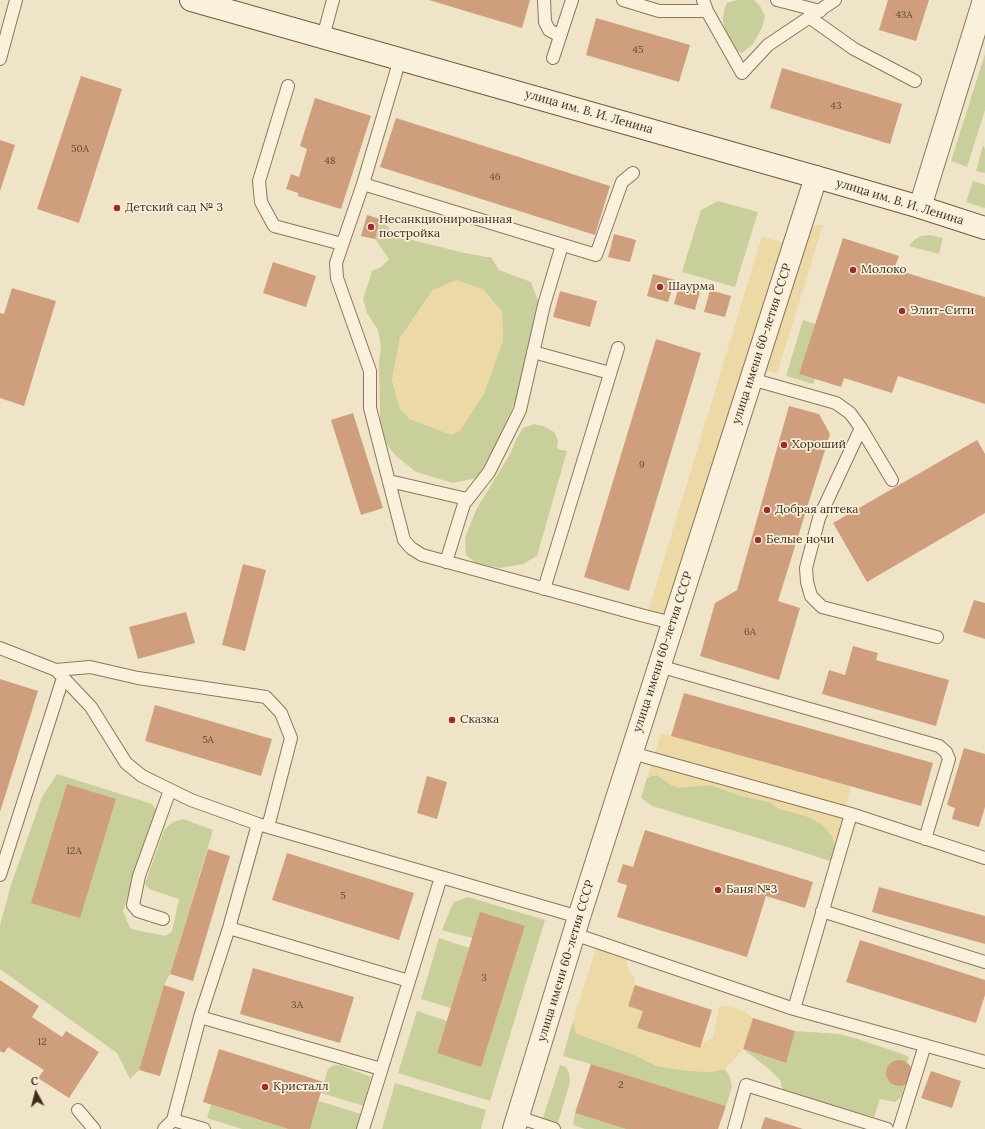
<!DOCTYPE html>
<html>
<head>
<meta charset="utf-8">
<style>
	body { margin:0 }
	#map { position:relative; width:985px; height:1129px; overflow:hidden; background:#f0e4c8; font-family:Lora,serif }
	canvas { display:block }
	.north { position:absolute; left:16px; top:1073px; width:40px; height:40px; -webkit-text-stroke:3px #f7eed8; paint-order:stroke; rotate:353deg; font-size:11px; font-weight:700; line-height:16px; text-align:center; color:#3d2e20 }
	.north::after { content:''; display:block; margin:auto; width:14px; height:18px; background:#3d2e20; clip-path:polygon(50% 0,100% 100%,50% 72%,0 100%) }
</style>
</head>
<body>
<div id="map">
<canvas width="985" height="1129"></canvas>
<div class="north">С</div>
</div>
<script>
const context = document.querySelector('canvas').getContext('2d');
context.lineJoin = 'round';
function fillPath(path, color) { context.fillStyle = color; context.fill(path, 'evenodd'); }
const poly = rows => new Path2D(rows.map(r => 'M' + r).join(''));
function trace(path, color, width, dash) { context.strokeStyle = color; context.lineWidth = width; context.lineCap = dash ? 'butt' : 'round'; context.setLineDash(dash || []); context.stroke(path); }
function drawText(font, color, halo, rows, align = 'center') {
  context.font = font + ' Lora,serif'; context.lineWidth = 3.5; context.setLineDash([]); context.textBaseline = 'middle'; context.strokeStyle = halo; context.fillStyle = color; for (const [text, x, y, turn = 0] of rows) {
    context.save(); context.translate(x, y); context.rotate((+turn || 0) * Math.PI / 180); context.textAlign = isNaN(turn) ? turn : align; if (halo) context.strokeText(text, 0, 0); context.fillText(text, 0, 0); context.restore();
  }
}
fillPath(poly([
	[737,0,754,0,760,6,765,16,762,28,753,44,742,53,731,48,726,34,723,21,724,10,727,3],
	[985,54,985,110,967,167,951,161],
	[983,145,985,149,985,173,976,171],
	[973,181,985,185,985,208,966,202],
	[718,201,758,212,735,287,682,272,701,210],
	[380,219,395,234,412,240,465,253,486,257,491,257,499,270,531,282,539,303,516,400,493,451,477,478,453,483,416,472,395,455,386,443,380,419,379,361,381,347,378,330,367,313,363,299,372,271,381,267,389,259,375,239],
	[483,289,502,312,503,341,452,435,410,419,400,409,392,380,400,338,433,290],
	[930,235,943,238,939,254,909,246,914,240,921,236],
	[803,320,816,324,799,374,815,379,813,384,786,376],
	[534,424,546,427,554,432,558,440,557,449,567,451,537,556,523,564,500,568,476,563,466,555,465,538,476,510,509,456,516,440,523,428],
	[57,774,152,804,157,810,123,911,130,928,140,931,166,936,172,931,179,899,149,889,145,884,164,830,173,822,183,819,213,830,170,974,164,985,139,1070,130,1079,117,1053,0,969,0,925,11,885,42,797],
	[657,775,671,785,696,786,710,785,742,796,770,802,778,808,806,816,822,824,832,836,835,845,832,859,830,861,787,847,652,806,641,798,647,778,651,776],
	[468,897,545,920,490,1101,398,1073,417,1011,447,1021,437,1053,481,1066,525,926,472,938,442,930,450,910,454,902],
	[439,938,469,948,451,1008,421,999],
	[573,1021,576,1033,637,1056,657,1066,681,1070,709,1072,725,1069,730,1077,732,1087,726,1106,591,1064,563,1056],
	[795,1031,839,1034,858,1039,900,1053,909,1057,907,1063,903,1061,895,1061,888,1066,886,1070,887,1079,893,1085,897,1086,905,1084,902,1096,895,1102,880,1099,874,1117,783,1091,780,1080,769,1069,743,1049,785,1063],
	[334,1065,340,1065,371,1077,364,1106,321,1093,328,1069],
	[560,1065,566,1067,569,1073,570,1082,558,1123,543,1118],
	[395,1083,486,1110,481,1129,382,1129],
	[319,1101,361,1114,356,1129,310,1129],
	[211,1105,288,1129,242,1129,207,1118],
	[575,1113,626,1129,585,1129,573,1125]
]), '#c9cf9b');
fillPath(poly([
	[817,225,823,225,777,374,765,370,805,242,811,230,814,226],
	[762,236,783,242,669,607,664,614,659,615,648,612],
	[456,280,483,289,502,312,503,341,484,394,460,431,452,435,410,419,400,409,392,380,400,338,433,290],
	[661,733,851,787,835,845,832,836,822,824,806,816,779,809,770,802,742,796,710,785,679,788,671,785,657,775,651,776,647,778],
	[598,942,619,955,626,960,629,971,634,978,635,985,628,1006,643,1011,637,1028,699,1048,702,1040,704,1042,713,1037,719,1008,722,1006,732,1007,745,1012,753,1018,743,1049,725,1069,709,1072,681,1070,657,1066,637,1056,576,1033,573,1021]
]), '#ecd9a5');
fillPath(poly([
	[429,0,530,0,522,28],
	[888,0,929,0,916,41,879,30],
	[596,18,690,45,679,82,586,55],
	[782,68,902,104,890,144,770,108],
	[81,76,122,89,79,223,37,209],
	[315,98,371,116,341,209,298,196,298,193,286,189,291,174,299,177,307,149,300,146],
	[396,118,610,186,595,235,380,167],
	[0,140,15,145,0,191],
	[367,215,380,219,375,239,361,236],
	[614,234,636,240,630,262,608,257],
	[843,238,899,256,894,269,985,297,985,404,898,376,892,393,844,378,841,387,799,374],
	[273,262,316,276,306,307,263,293],
	[653,274,675,280,668,302,647,296],
	[680,282,701,288,695,310,674,304],
	[12,288,56,301,24,406,0,398,0,313,4,314],
	[710,290,731,296,725,317,704,312],
	[560,291,597,301,590,327,553,317],
	[656,339,701,353,629,591,584,577],
	[789,406,819,414,830,434,778,601,800,608,779,680,700,656,715,603,737,590],
	[353,413,383,508,361,515,331,420],
	[977,440,985,454,985,513,867,582,833,523],
	[243,564,266,570,245,651,222,645],
	[974,600,985,603,985,639,963,632],
	[186,612,195,643,138,659,129,627],
	[853,646,878,653,876,660,949,680,936,726,822,694,829,670,845,675],
	[0,679,38,691,0,812],
	[684,693,933,763,921,806,671,736],
	[155,705,272,739,261,776,145,741],
	[964,748,985,754,985,807,979,827,952,819,955,808,947,805],
	[427,776,447,782,437,819,417,813],
	[67,784,116,799,80,918,31,903],
	[645,830,813,882,805,908,766,896,747,957,617,917,627,885,617,882,623,864,633,867],
	[208,849,230,856,193,981,170,974],
	[287,853,414,893,399,940,272,900],
	[879,887,985,916,985,944,872,912],
	[480,912,525,926,481,1067,437,1053],
	[860,940,985,980,985,995,976,1023,846,982],
	[253,968,354,997,340,1043,240,1014],
	[0,980,39,1006,32,1017,62,1037,66,1031,99,1052,69,1098,38,1078,44,1070,8,1047,4,1053,0,1051],
	[164,985,185,992,160,1076,139,1070],
	[635,985,712,1010,700,1048,637,1028,643,1011,628,1006],
	[753,1018,795,1031,786,1063,743,1049],
	[219,1049,324,1082,310,1129,288,1129,203,1102],
	'886 1073a13 13 0 1 1 26 0a13 13 0 1 1-26 0Z',
	[591,1064,726,1106,718,1129,626,1129,575,1113],
	[931,1071,961,1081,952,1108,921,1098],
	[765,1117,803,1129,761,1129]
]), '#cf9f7d');
const service = poly([
	[544,0,545,22,549,30,560,36],
	[623,0,659,11,707,11],
	[703,0,707,11,742,73,768,45,835,0],
	[777,0,820,11],
	[809,17,854,49,915,81],
	[323,37,333,0],
	[553,58,572,0],
	[0,59,16,0],
	[400,59,363,184,336,263,337,278,370,371,370,408,404,540,411,548,422,555,637,614,672,623],
	[288,86,259,181,261,202,274,226,342,244],
	[363,184,596,255,622,182,633,173],
	[533,352,610,373],
	[751,379,836,403,850,413,861,428,892,480],
	[861,428,819,518,806,568,807,582,811,596,822,607,937,637],
	[389,481,467,499],
	[446,562,464,504,489,472,520,410,544,305,562,245],
	[544,589,618,348],
	[0,648,56,670,91,707,126,763,142,776,191,800,258,824,579,917],
	[659,666,939,746,946,752,949,759,925,839],
	[56,670,90,667,138,678,266,697,281,713,291,738,268,827],
	[632,753,851,814,985,858],
	[0,875,63,678],
	[822,911,985,962],
	[163,919,138,911,133,905,139,876,170,790],
	[229,928,409,981],
	[574,934,794,1009,851,814],
	[794,1009,985,1062],
	[200,1017,381,1069],
	[78,1110,94,1129],
	[518,1117,554,1129],
	[173,1120,204,1129],
	[164,1129,173,1120,200,1017,229,928,258,824],
	[363,1129,409,981,441,877],
	[734,1129,746,1085,887,1129],
	[899,1129,925,1045]
]);
const minor = poly([
	[920,207,984,0],
	[514,1129,579,917,816,177]
]);
const secondary = poly([
	[191,0,816,177,920,207,985,228]
]);
trace(service, '#8d765c', 14);
trace(minor, '#8d765c', 24);
trace(secondary, '#6f573f', 24);
trace(service, '#faf1dc', 12);
trace(minor, '#faf1dc', 22);
trace(secondary, '#faf1dc', 22);
for (const [x, y, r, color] of [
	[117,208,4,"#9e2a2b"],
	[371,227,4,"#9e2a2b"],
	[853,270,4,"#9e2a2b"],
	[660,287,4,"#9e2a2b"],
	[902,311,4,"#9e2a2b"],
	[784,445,4,"#9e2a2b"],
	[767,510,4,"#9e2a2b"],
	[758,540,4,"#9e2a2b"],
	[452,720,4,"#9e2a2b"],
	[718,890,4,"#9e2a2b"],
	[265,1087,4,"#9e2a2b"]
]) { const dot = new Path2D(); dot.arc(x, y, r, 0, 2 * Math.PI); context.fillStyle = color; context.fill(dot); trace(dot, '#f7eed8', 1.5); }
drawText('10px', '#624a37', null, [
	["43А",904,15],
	["45",638,50],
	["43",836,106],
	["50А",80,149],
	["48",330,161],
	["46",495,177],
	["9",642,465],
	["6А",750,632],
	["5А",208,740],
	["12А",74,851],
	["5",343,896],
	["3",484,978],
	["3А",297,1005],
	["12",42,1042],
	["2",621,1085]
]);
drawText('12px', '#3d2e20', '#f7eed8', [
	["улица им. В. И. Ленина",589,112,16],
	["улица им. В. И. Ленина",900,202,17],
	["улица имени 60-летия СССР",762,344,-72],
	["улица имени 60-летия СССР",663,652,-72],
	["улица имени 60-летия СССР",566,961,-73]
]);
drawText('12px', '#3d2e20', '#f7eed8', [
	["Детский сад № 3",125,208],
	["Несанкционированная",379,220],
	["постройка",379,234],
	["Молоко",861,270],
	["Шаурма",668,287],
	["Элит-Сити",910,311],
	["Хороший",792,445],
	["Добрая аптека",775,510],
	["Белые ночи",766,540],
	["Сказка",460,720],
	["Баня №3",726,890],
	["Кристалл",273,1087]
], 'left');
</script>
</body>
</html>
